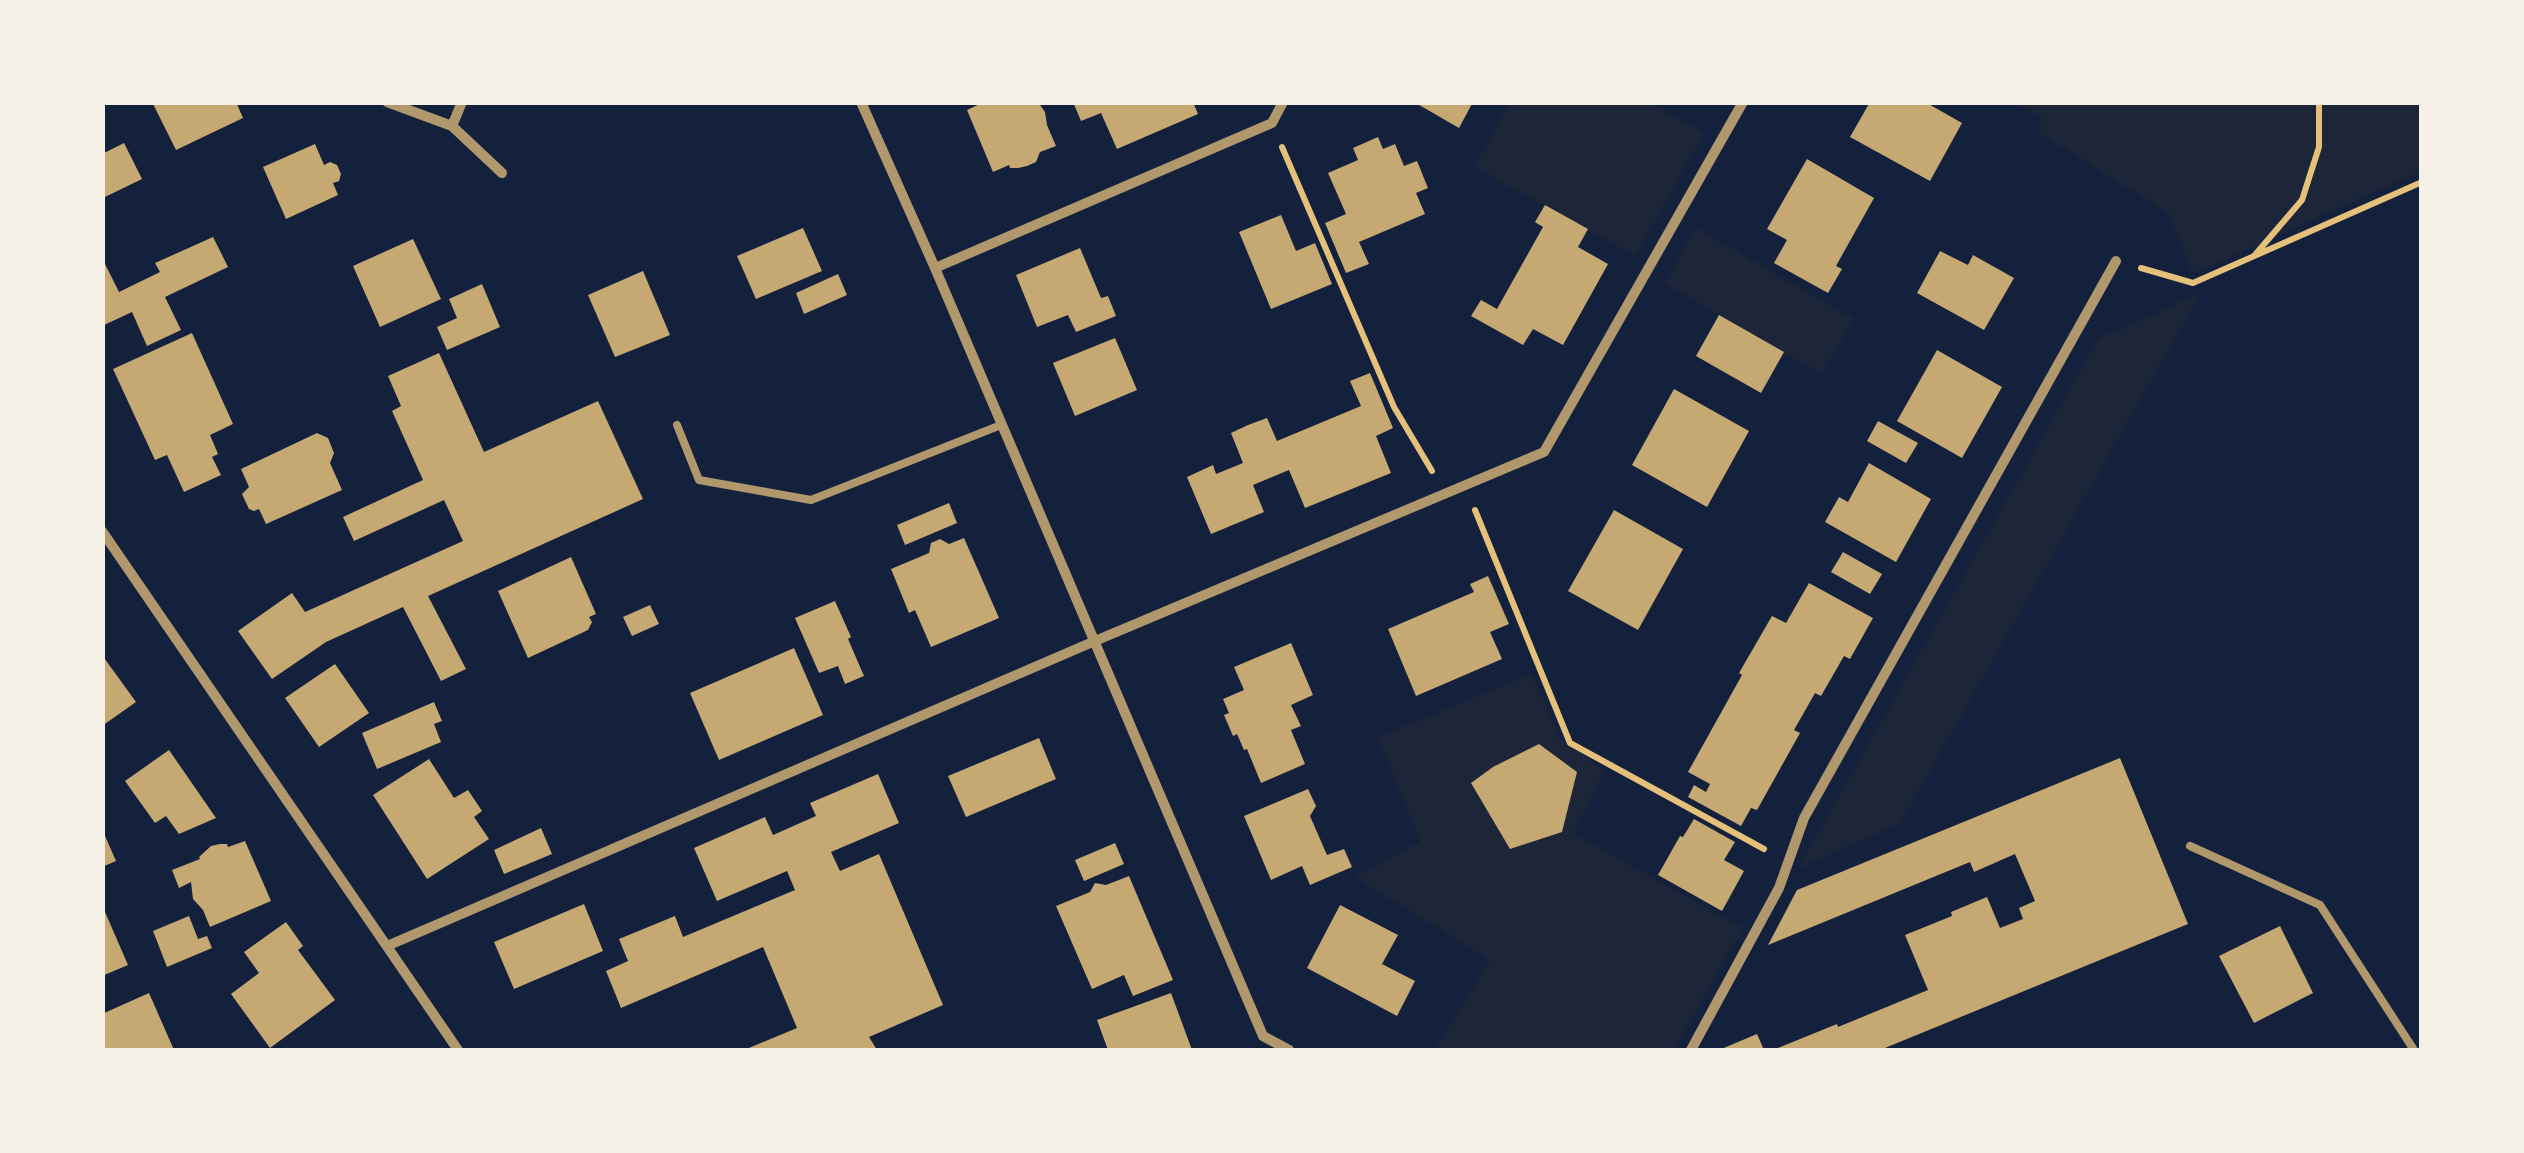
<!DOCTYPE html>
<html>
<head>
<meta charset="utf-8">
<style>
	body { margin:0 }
	#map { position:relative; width:2524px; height:1153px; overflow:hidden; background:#14213d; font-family:Rubik,sans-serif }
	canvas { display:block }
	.frame { position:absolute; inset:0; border:105px solid #f6f1e7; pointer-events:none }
</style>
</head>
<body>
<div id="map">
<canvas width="2524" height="1153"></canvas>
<div class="frame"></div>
</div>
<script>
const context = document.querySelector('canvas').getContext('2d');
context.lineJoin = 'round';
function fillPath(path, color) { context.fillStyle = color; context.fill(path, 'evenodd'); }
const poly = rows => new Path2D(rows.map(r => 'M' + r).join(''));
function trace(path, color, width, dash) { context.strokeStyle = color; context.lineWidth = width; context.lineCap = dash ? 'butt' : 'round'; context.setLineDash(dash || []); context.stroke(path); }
fillPath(poly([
	[1510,103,1649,103,1704,133,1636,256,1474,167],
	[2015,103,2421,103,2421,171,2193,274,2168,213,2037,131,2043,119],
	[1696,228,1854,319,1821,374,1664,283],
	[2201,293,1900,824,1798,868,2098,339],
	[1532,674,1560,739,1605,771,1573,833,1743,928,1674,1050,1435,1050,1490,960,1354,877,1421,842,1377,737]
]), '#1d2539');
fillPath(poly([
	[152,102,236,102,243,118,176,150],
	[984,102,1038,102,1045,112,1047,125,1056,146,1040,152,1036,162,1027,166,1018,168,1010,168,1009,165,993,172,967,110],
	[1073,102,1193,102,1198,114,1117,149,1101,113,1081,121],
	[1414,102,1473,102,1459,128],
	[1870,102,1925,102,1962,123,1930,181,1850,137],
	[1378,137,1383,149,1395,144,1404,166,1417,161,1428,188,1416,193,1425,214,1359,242,1369,264,1346,273,1325,223,1346,214,1328,173,1358,160,1353,148],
	[124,143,142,179,105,197,102,192,102,154],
	[315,144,324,165,330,162,337,165,341,174,339,181,333,183,338,195,286,219,263,167],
	[1807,159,1874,198,1836,266,1842,269,1828,293,1774,263,1787,240,1767,229],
	[1545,205,1588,229,1578,247,1608,264,1563,345,1533,329,1523,345,1471,316,1481,300,1497,309,1543,227,1535,222],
	[1281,215,1296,251,1315,243,1332,284,1271,309,1239,232],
	[803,228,822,271,756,299,737,256],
	[213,237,228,267,165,297,181,330,147,346,132,312,102,326,102,258,119,292,160,272,155,263],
	[413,239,441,299,380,327,353,266],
	[1080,248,1101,298,1108,296,1116,316,1076,332,1068,315,1037,327,1016,275],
	[1940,251,1968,265,1973,255,2014,278,1984,330,1917,293],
	[643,271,670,335,615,357,588,295],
	[838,274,847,295,804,314,796,293],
	[482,284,500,327,447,350,437,327,457,318,449,299],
	[1719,315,1784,352,1761,393,1696,356],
	[192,333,233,424,210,435,218,454,212,457,221,475,184,492,167,455,155,460,113,369],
	[1115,338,1137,390,1075,416,1053,363],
	[1937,350,2002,387,1962,458,1897,421],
	[439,353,484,452,598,401,643,499,428,596,466,669,441,681,403,607,326,642,272,679,238,631,292,593,305,612,463,541,444,500,354,541,343,517,423,480,392,411,401,406,388,376],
	[1370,373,1393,428,1376,436,1391,473,1305,508,1289,470,1253,485,1264,512,1211,534,1187,477,1213,465,1216,474,1243,463,1231,433,1248,425,1267,418,1277,441,1361,406,1350,381],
	[1674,389,1749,431,1707,507,1632,465],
	[1878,421,1918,443,1906,463,1867,441],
	[317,433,328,438,334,453,330,463,342,490,266,524,259,509,254,511,249,509,242,494,249,487,241,469],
	[1869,463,1931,499,1896,562,1825,522,1839,497,1848,502],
	[949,503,957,523,905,545,897,525],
	[1614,510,1683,549,1638,630,1568,591],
	[964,538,999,618,931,647,915,610,909,613,891,569,929,553,931,543,940,539,949,544],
	[1843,552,1882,574,1870,594,1831,572],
	[571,557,596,614,589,617,592,622,588,630,528,658,498,591],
	[1488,576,1509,624,1490,632,1502,659,1416,696,1388,629,1474,592,1470,584],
	[1809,583,1873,618,1850,659,1844,656,1821,696,1815,693,1794,730,1800,733,1757,810,1751,808,1741,826,1688,797,1694,785,1706,792,1710,784,1688,772,1742,675,1739,673,1772,616,1786,623],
	[835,601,851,637,848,639,864,676,845,684,838,666,819,673,795,618],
	[650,605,659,624,632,636,623,617],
	[1291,643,1313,695,1291,705,1301,726,1291,730,1305,764,1261,783,1247,749,1244,750,1237,734,1233,736,1224,715,1229,713,1223,699,1244,690,1234,667],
	[794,648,823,715,719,760,690,693],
	[102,655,136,702,102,726],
	[335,664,369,713,319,747,285,698],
	[434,702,442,721,434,724,441,742,377,769,362,733],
	[1039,738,1056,779,966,817,948,776],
	[1539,744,1577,772,1562,832,1510,849,1471,783,1493,767],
	[169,750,216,818,179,834,166,816,155,823,125,781],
	[2120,758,2188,924,1880,1050,1773,1050,1837,1024,1838,1027,1928,990,1905,935,1952,916,1951,912,1987,897,2000,928,2023,919,2019,908,2035,901,2015,854,1974,872,1970,862,1768,945,1797,890],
	[429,759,454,798,468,790,482,811,474,817,489,839,427,879,373,795],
	[878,774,899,823,831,852,840,871,879,854,943,1005,869,1037,877,1050,744,1050,797,1028,763,947,621,1008,606,971,628,961,619,939,675,916,683,937,795,890,787,871,717,901,694,848,765,817,773,835,816,816,810,803],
	[1308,789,1316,806,1310,816,1327,855,1344,849,1352,867,1310,885,1302,866,1271,880,1244,816],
	[1694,819,1735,842,1724,860,1744,871,1722,911,1658,875,1680,836,1683,837],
	[541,828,552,854,504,874,494,850],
	[102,829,116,861,102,867],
	[245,841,271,901,210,927,203,910,193,899,191,882,179,888,172,870,200,859,199,857,211,846,220,844,227,844,228,847],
	[1115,843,1124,864,1084,881,1075,860],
	[1129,876,1173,980,1133,996,1124,975,1092,989,1056,906,1090,892,1095,883,1106,885],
	[584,904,603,951,514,989,494,942],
	[102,905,128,965,102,976],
	[1340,905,1398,935,1382,964,1415,981,1397,1016,1307,968],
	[189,916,198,939,207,936,212,948,167,967,153,931],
	[286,922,303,946,298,950,335,1000,270,1048,231,994,259,973,244,952],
	[2280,926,2313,993,2254,1023,2219,956],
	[149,993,174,1050,102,1050,102,1014],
	[1171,993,1192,1050,1108,1050,1097,1020],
	[1757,1034,1764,1050,1719,1050]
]), '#c6a872');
trace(poly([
	[1282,147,1394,407,1432,471],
	[2254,256,2302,200,2319,147,2319,102],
	[2141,268,2193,283,2422,182],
	[1475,510,1570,743,1764,849]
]), '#e5c07b', 6);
trace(poly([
	[677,425,699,480,811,500,1001,425],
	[2190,846,2320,905,2414,1050]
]), '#b1986c', 8);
trace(poly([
	[387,102,452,126,462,102],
	[861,102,935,268,1263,1036,1289,1050],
	[452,126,502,173],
	[935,268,1272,123,1283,102],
	[102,531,458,1050],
	[387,946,1095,641,1544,452,1743,102],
	[1691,1050,1779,888,1804,818,2116,261]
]), '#b1986c', 10);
</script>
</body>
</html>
